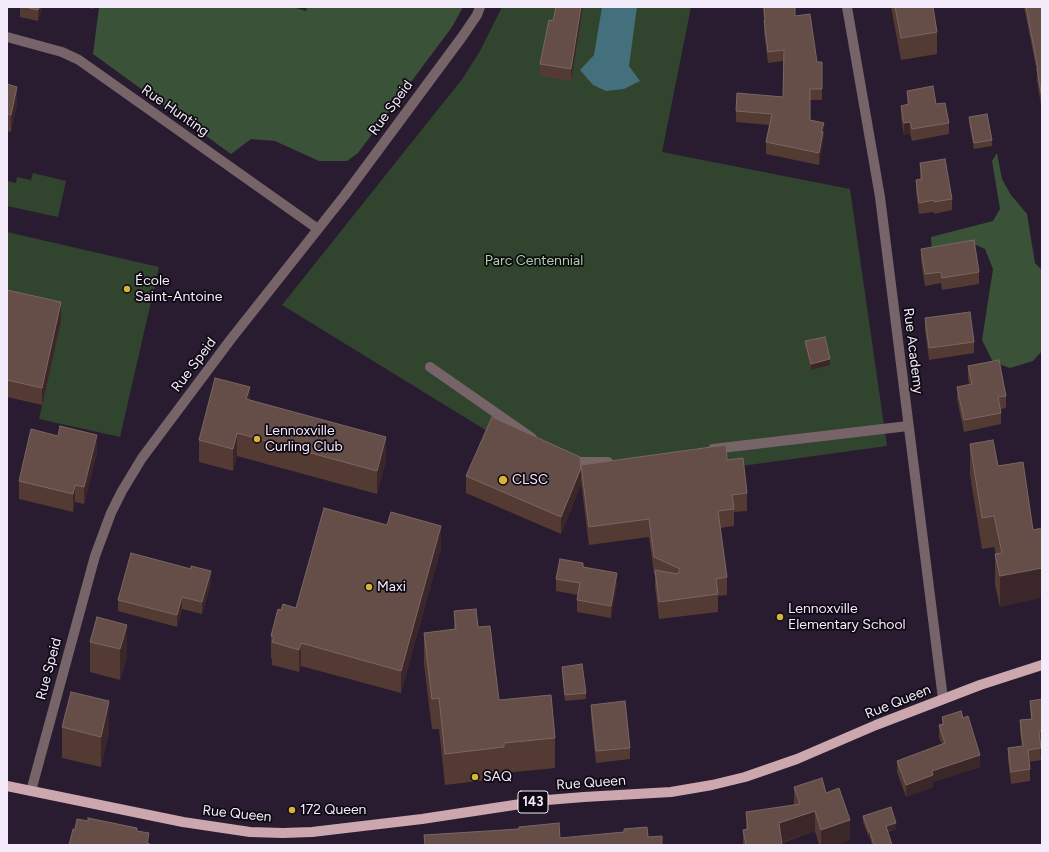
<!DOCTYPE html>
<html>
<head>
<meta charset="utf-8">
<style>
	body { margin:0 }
	#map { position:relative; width:1049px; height:852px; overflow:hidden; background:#291c31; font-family:Figtree,sans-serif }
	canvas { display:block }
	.frame { position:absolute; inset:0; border:8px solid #f5ecfb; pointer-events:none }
</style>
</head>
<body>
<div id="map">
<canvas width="1049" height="852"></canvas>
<div class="frame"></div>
</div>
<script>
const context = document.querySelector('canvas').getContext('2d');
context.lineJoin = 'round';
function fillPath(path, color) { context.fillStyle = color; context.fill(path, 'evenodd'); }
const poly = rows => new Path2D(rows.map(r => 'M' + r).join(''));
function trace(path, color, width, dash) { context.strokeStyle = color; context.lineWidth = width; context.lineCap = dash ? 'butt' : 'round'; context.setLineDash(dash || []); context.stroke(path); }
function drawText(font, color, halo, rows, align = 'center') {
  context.font = font + ' Figtree,sans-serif'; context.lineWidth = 3.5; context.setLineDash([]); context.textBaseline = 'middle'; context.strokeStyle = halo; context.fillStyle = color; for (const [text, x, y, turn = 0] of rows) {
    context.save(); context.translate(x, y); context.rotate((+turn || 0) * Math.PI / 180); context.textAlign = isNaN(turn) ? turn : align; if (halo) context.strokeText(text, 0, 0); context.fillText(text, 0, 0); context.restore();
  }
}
fillPath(poly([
	[502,7,691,7,662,152,850,189,887,446,727,468,581,482,492,434,282,305,463,78,480,51],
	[33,173,66,181,58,217,7,206,7,181,16,183,17,177,31,180],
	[7,232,159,267,120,437,39,419,61,320,7,307]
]), '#31442e');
fillPath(poly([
	[99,7,293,7,306,11,307,7,463,7,452,27,358,153,347,161,319,161,275,141,251,139,231,154,93,54],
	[997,153,1002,179,1011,195,1027,214,1035,263,1042,270,1042,351,1033,361,1010,368,993,362,982,340,993,269,985,249,976,245,932,253,931,237,993,221,1000,209,992,161]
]), '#3a5237');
fillPath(poly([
	[602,7,637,7,629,66,640,81,624,89,606,91,593,85,580,70,594,55]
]), '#43707c');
trace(poly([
	[430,367,532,438],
	[713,449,908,426],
	[568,459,577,462,608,462]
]), '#766468', 10);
trace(poly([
	[847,7,880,197,943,699],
	[7,37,62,52,79,60,318,229],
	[31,791,95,556,111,513,122,491,142,458,231,339,345,195,462,37,477,15,480,7]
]), '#766468', 10);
trace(poly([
	[7,786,183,822,250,832,283,833,312,832,422,819,547,800,584,797,671,792,712,785,745,777,797,759,876,725,980,685,1042,665]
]), '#cca7ae', 10);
fillPath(poly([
	[20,7,42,7,38,21,20,17],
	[84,7,94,7,93,9],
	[556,7,588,7,588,8,583,7,571,81,540,76,540,64,553,21],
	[763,7,795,7,795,16,817,62,822,62,822,100,810,100,810,120,824,123,823,144,819,165,766,154,766,142,769,125,736,122,736,111,783,97,783,61,768,63,764,32,764,20],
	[891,7,933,7,937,32,937,54,901,60],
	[1024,7,1042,7,1042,111,1037,81,1037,72],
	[7,84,17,104,11,132,7,131],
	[907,91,936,104,949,123,949,134,912,141,910,133,904,135,901,118,901,106,907,105],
	[969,117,992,140,992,146,974,149,969,123],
	[920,163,952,199,952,210,934,214,934,212,919,214,916,192,916,180,920,179],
	[921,249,979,272,979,284,942,290,941,283,925,286,921,261],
	[7,290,61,320,42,405,7,397],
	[925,318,974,342,974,353,929,360,925,330],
	[805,341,830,365,811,370,805,347],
	[968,366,1006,396,1006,408,1001,409,1001,424,964,432,957,399,957,387,969,385,968,378],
	[250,400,386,460,377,494,237,456,233,471,199,462,199,440],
	[58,436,97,452,84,504,75,502,73,512,19,499,19,481],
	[970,444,998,466,1023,462,1000,607,995,585,995,554,996,554,994,547,982,549,970,475],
	[727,460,747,493,747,511,734,512,734,526,720,528,727,577,727,595,718,596,718,612,659,619,655,587,655,575,654,574,649,537,589,545,581,482,581,485,561,534,466,493,466,476,581,468],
	[441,548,401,693,301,666,299,672,272,665,272,659,271,658,271,636,281,610,296,608],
	[583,567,617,585,611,618,577,612,577,600,578,595,556,591,556,579],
	[211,583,202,614,182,609,177,627,118,611,118,600],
	[454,611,478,627,499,700,555,738,555,768,504,773,504,778,445,785,439,729,432,729,424,664,424,633,454,629],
	[97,617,127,656,120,680,90,672,90,642],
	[562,667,586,693,586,699,565,701,562,673],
	[1042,699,1042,743,1040,743,1041,760,1029,762,1030,769,1030,781,1011,784,1008,760,1008,748,1022,746,1020,732,1020,720,1031,719,1030,701],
	[591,705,630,748,630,759,596,763,591,717],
	[942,717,980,767,933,782,933,787,906,797,897,772,897,761,942,744,939,737,939,725,942,724],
	[62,727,109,732,101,767,62,758],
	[794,787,826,793,850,840,836,845,819,845,815,831,782,843,782,845,743,845,743,830,746,830,746,812,794,805],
	[863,816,896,829,888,832,892,845,872,845,870,838,869,838,863,822]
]), '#533a32');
fillPath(poly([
	[39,7,42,7,38,21,38,10],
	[581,7,583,7,571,81,571,69],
	[17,87,17,104,11,132,11,115],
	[910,122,910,133,904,135,904,123],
	[824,123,823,144,819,165,819,153,821,132],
	[61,302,61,320,42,405,42,388],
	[830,359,830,365,811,370,811,364],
	[250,387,250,409,246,399],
	[237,433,237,456,233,471,233,449],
	[97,435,97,452,84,504,84,487],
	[386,437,386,460,377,494,377,471],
	[581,468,581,485,561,534,561,517],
	[75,485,75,502,73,512,73,494],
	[441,526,441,548,401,693,401,671],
	[1042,568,1042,598,1000,607,1000,576],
	[211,571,211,583,202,614,202,602],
	[617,573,617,585,611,618,611,606],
	[182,597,182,609,177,627,177,615],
	[127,625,127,656,120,680,120,649],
	[301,643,301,666,299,672,299,650],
	[109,701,109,732,101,767,101,737],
	[980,755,980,767,933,782,933,787,906,797,906,785,932,771],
	[815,811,815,831,779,843,779,823],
	[850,820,850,840,836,845,821,845,821,830],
	[896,823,896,829,886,832,886,826],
	[869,832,870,832,870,838,869,838],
	[149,833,149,845,147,843]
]), '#3b2629');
const building = poly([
	[25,7,39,7,38,10,25,7],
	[556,7,581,7,571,69,540,64,549,20,553,21,556,7],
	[764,7,795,7,795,16,810,14,817,62,822,62,822,89,810,89,810,120,824,123,821,132,823,132,819,153,766,142,772,114,736,111,737,93,783,97,784,50,768,52,764,20,765,20,764,7],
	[895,7,933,7,937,32,901,38,895,7],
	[1026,7,1042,7,1042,99,1037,69,1038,69,1026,7],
	[7,84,17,87,11,115,7,114,7,84],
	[933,86,936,104,945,103,949,123,912,129,910,122,904,123,901,106,909,104,907,91,933,86],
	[987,114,992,140,974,143,969,117,987,114],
	[945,159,952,199,934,202,934,200,919,203,916,180,922,179,920,163,945,159],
	[974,240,979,272,942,278,941,272,925,274,921,249,974,240],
	[7,290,61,302,42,388,7,380,7,290],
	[970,312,974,342,929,348,925,318,970,312],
	[825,337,830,359,811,364,805,341,825,337],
	[999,360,1006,396,998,397,1001,413,964,420,957,387,972,384,968,366,999,360],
	[215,378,250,387,246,399,386,437,377,471,237,433,233,449,199,440,215,378],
	[492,417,580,457,581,468,561,517,466,476,492,417],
	[60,426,97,435,84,487,75,485,73,494,19,481,31,429,58,436,60,426],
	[993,440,998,466,1023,462,1033,530,1042,528,1042,568,1000,576,995,554,1002,553,994,516,982,518,970,444,993,440],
	[726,445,727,460,743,458,747,493,732,495,734,509,718,511,727,577,716,579,718,594,659,602,655,570,678,574,680,569,654,557,649,519,589,527,581,465,726,445],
	[324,508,387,525,391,512,441,526,401,671,301,643,299,650,272,642,274,637,271,636,278,609,281,610,283,604,296,608,324,508],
	[131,553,191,569,191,566,211,571,202,602,182,597,177,615,118,600,131,553],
	[560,559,583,563,583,567,617,573,611,606,577,600,580,583,556,579,560,559],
	[476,609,478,627,490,626,499,700,551,695,555,738,504,743,504,747,445,754,439,698,432,699,424,633,456,629,454,611,476,609],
	[97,617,127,625,120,649,90,642,97,617],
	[582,664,586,693,565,695,562,667,582,664],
	[71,692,109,701,101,737,62,727,71,692],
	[1042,699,1042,731,1039,732,1041,748,1028,750,1030,769,1011,772,1008,748,1023,746,1020,720,1032,719,1030,701,1042,699],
	[625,701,630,748,596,751,591,705,625,701],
	[961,711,963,718,968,716,980,755,932,771,933,775,906,785,897,761,945,743,939,725,944,724,942,717,961,711],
	[822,778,826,793,839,788,850,820,821,830,815,811,779,823,782,845,746,845,743,830,748,829,746,812,800,804,794,787,822,778],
	[891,807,896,823,886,826,892,845,874,845,870,832,869,832,863,816,891,807],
	[88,818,137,828,137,831,149,833,147,843,150,844,149,845,69,845,73,829,75,829,77,819,88,821,88,818],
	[559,823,560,838,624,832,624,829,647,827,648,837,662,836,662,845,425,845,424,835,519,829,519,827,559,823]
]);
fillPath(building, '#654d48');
trace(building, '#7b6664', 1);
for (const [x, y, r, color] of [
	[127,289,4,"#d7b434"],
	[257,439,4,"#d7b434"],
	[503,480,5,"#d7b434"],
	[369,587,4,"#d7b434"],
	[780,617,4,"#d7b434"],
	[475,777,4,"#d7b434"],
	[292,810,4,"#d7b434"]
]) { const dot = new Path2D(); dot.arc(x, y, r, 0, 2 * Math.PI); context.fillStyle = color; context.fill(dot); trace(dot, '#0e0912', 1.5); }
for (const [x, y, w] of [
	[533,802,30]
]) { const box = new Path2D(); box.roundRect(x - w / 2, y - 11, w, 22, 3); context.fillStyle = '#0e0912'; context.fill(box); trace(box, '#f5ecfb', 1); }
drawText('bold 13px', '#f5ecfb', null, [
	["143",533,802]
]);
drawText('14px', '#f5ecfb', '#0e0912', [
	["Rue Speid",391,108,-54],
	["Rue Hunting",175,111,35],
	["Rue Academy",913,351,83],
	["Rue Speid",194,365,-53],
	["Rue Speid",49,669,-75],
	["Rue Queen",898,702,-22],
	["Rue Queen",591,783,-4],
	["Rue Queen",237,814,6]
]);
drawText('14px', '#a8d4a2', '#0e0912', [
	["Parc Centennial",534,261]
]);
drawText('14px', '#f5ecfb', '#0e0912', [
	["École",135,281],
	["Saint-Antoine",135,297],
	["Lennoxville",265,431],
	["Curling Club",265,447],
	["CLSC",512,480],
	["Maxi",377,587],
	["Lennoxville",788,609],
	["Elementary School",788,625],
	["SAQ",483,777],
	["172 Queen",300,810]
], 'left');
</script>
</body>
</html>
